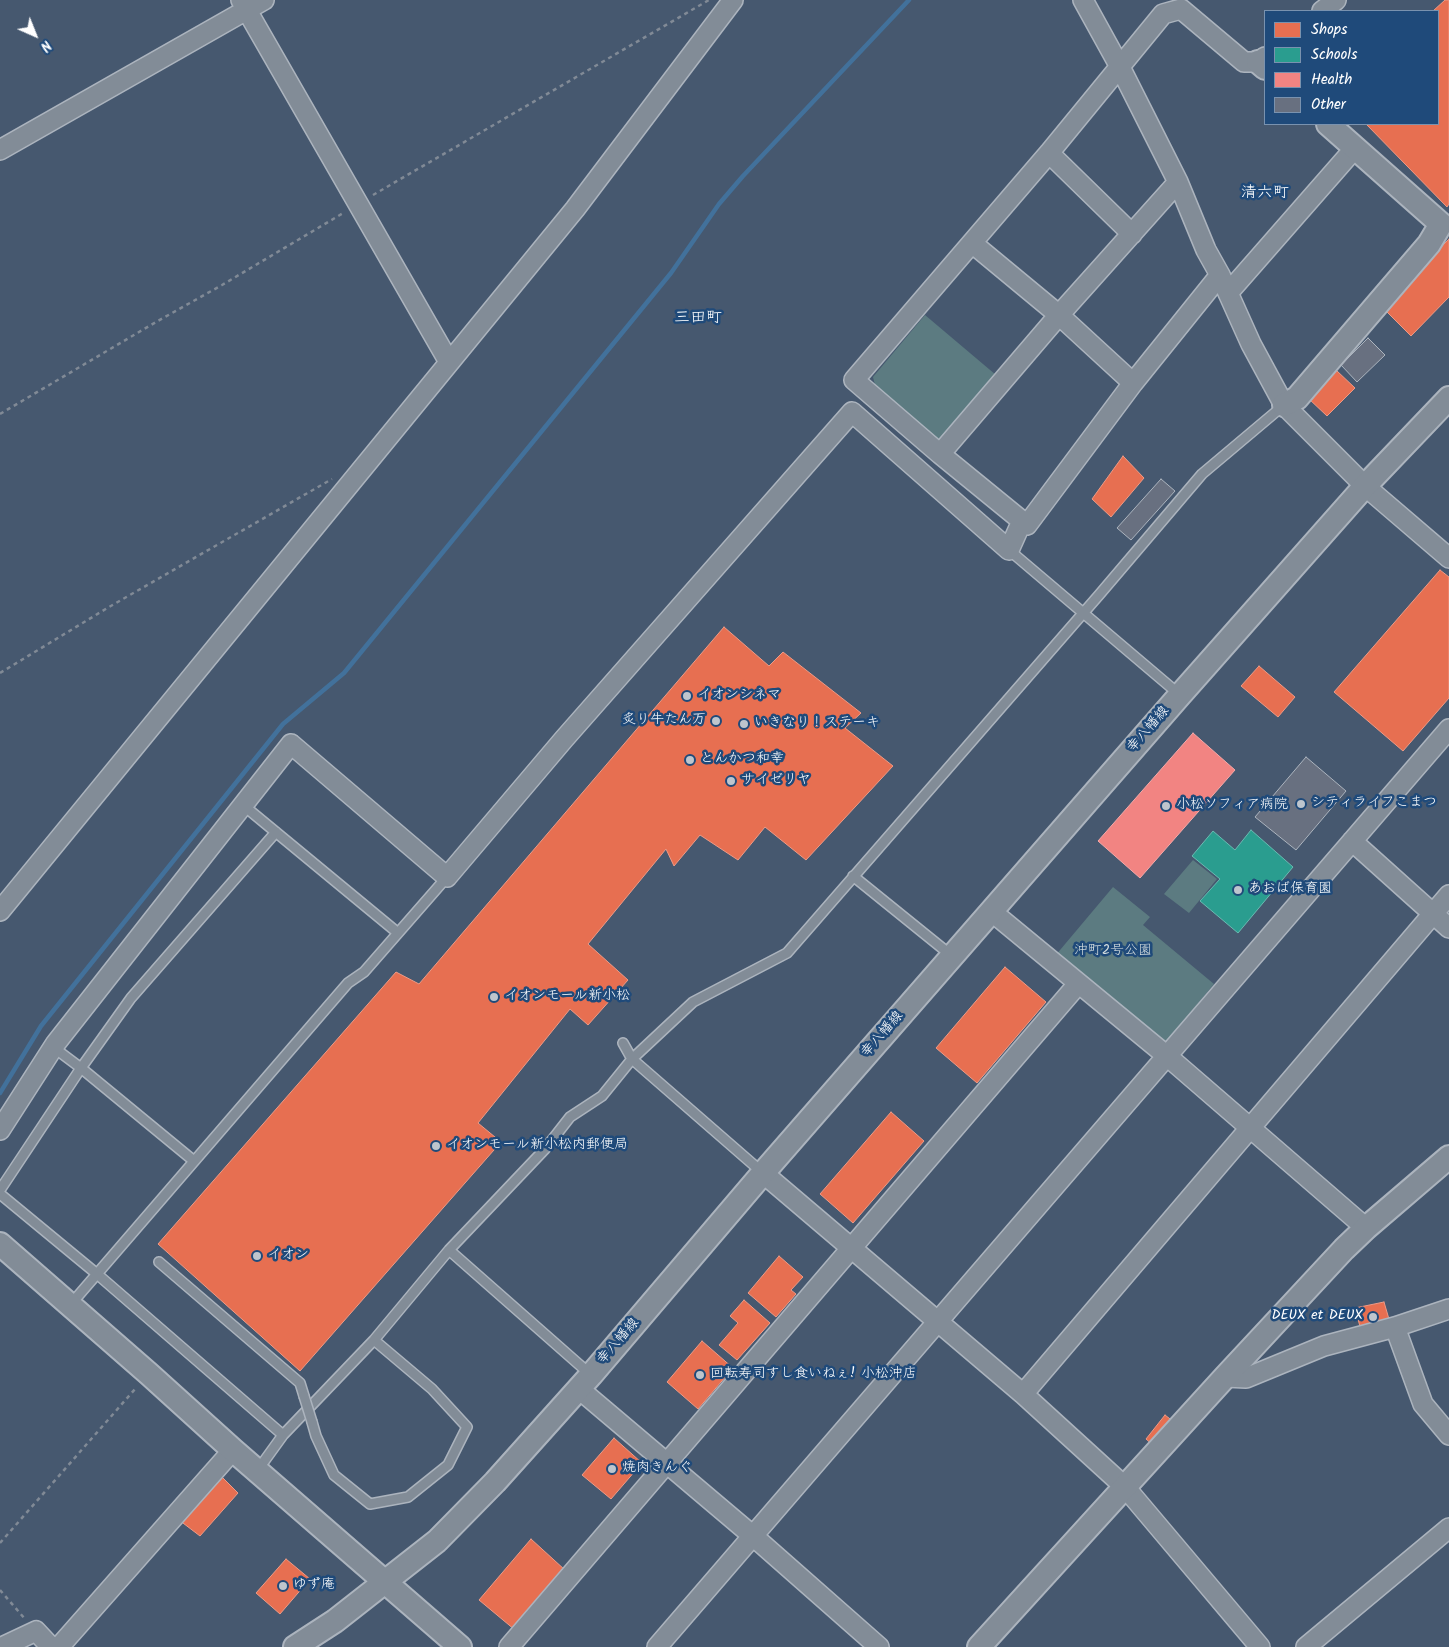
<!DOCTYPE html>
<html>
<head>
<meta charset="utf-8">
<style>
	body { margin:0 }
	#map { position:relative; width:1449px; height:1647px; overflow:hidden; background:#46586f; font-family:Kalam,sans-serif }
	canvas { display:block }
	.legend { position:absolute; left:1264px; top:10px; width:175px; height:115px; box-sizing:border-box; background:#1f4a7a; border:1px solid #7992af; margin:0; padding:6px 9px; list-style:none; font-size:15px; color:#fff }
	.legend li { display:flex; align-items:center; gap:10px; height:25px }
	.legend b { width:25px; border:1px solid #7992af }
	.north { position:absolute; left:10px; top:10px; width:50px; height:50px; -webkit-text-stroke:4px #1f4a7a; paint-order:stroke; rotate:136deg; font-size:14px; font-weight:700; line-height:20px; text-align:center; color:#fff }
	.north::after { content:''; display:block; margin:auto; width:18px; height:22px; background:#fff; clip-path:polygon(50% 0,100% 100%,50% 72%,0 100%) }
</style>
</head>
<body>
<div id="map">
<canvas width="1449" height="1647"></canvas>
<ul class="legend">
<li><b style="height:14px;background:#e76f51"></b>Shops</li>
<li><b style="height:14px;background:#2a9d8f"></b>Schools</li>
<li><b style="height:14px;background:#f28482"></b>Health</li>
<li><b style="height:14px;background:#687080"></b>Other</li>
</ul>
<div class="north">N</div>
</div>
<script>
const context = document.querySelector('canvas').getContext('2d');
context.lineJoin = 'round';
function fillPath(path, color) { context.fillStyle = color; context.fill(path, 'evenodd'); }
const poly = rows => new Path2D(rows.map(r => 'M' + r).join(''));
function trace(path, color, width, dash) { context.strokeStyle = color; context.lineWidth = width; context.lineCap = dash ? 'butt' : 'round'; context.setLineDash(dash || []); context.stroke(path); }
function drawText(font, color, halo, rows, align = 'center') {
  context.font = font + ' Kalam,"Klee One",sans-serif'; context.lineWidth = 5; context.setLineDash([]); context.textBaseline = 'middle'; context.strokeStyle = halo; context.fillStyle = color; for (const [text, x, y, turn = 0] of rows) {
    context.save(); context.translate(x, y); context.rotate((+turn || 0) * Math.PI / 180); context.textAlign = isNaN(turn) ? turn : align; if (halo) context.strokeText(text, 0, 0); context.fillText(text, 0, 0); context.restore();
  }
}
fillPath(poly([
	[925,315,996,375,946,436,938,439,875,385,873,377],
	[1193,860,1217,879,1189,913,1164,894],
	[1113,887,1150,917,1143,925,1214,984,1163,1046,1055,956]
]), '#5c7b81');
const shops = poly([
	[1445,0,1449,0,1449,204,1447,207,1366,124,1438,124,1438,11,1433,11,1445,0],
	[1449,239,1449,297,1411,336,1382,307,1449,239],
	[1336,370,1355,388,1327,416,1308,398,1336,370],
	[1123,456,1144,478,1111,517,1092,499,1123,456],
	[1440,570,1449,577,1449,698,1403,751,1334,692,1440,570],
	[724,627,769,666,783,652,861,713,845,728,893,766,806,860,765,827,738,860,700,835,674,866,666,849,588,944,628,980,588,1025,570,1009,478,1123,501,1142,300,1371,158,1244,396,972,419,984,724,627],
	[1259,666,1295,697,1278,717,1241,686,1259,666],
	[1005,967,1046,1002,977,1083,936,1048,1005,967],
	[891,1112,924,1141,853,1223,820,1194,891,1112],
	[779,1256,803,1277,791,1290,796,1294,776,1317,748,1293,779,1256],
	[744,1300,770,1323,737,1360,719,1345,738,1323,730,1316,744,1300],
	[1384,1302,1391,1326,1362,1334,1355,1308,1384,1302],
	[702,1341,733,1368,698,1409,667,1382,702,1341],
	[1165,1415,1174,1422,1154,1446,1146,1439,1165,1415],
	[614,1438,642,1463,611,1499,582,1475,614,1438],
	[220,1475,238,1493,200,1536,179,1520,220,1475],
	[531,1539,565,1570,515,1630,479,1600,531,1539],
	[286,1559,310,1579,280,1614,256,1593,286,1559]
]);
fillPath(shops, '#e76f51');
trace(shops, '#ee9a85', 1);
const schools = poly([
	[1251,830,1293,867,1238,933,1200,901,1220,879,1192,856,1213,831,1235,850,1251,830]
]);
fillPath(schools, '#2a9d8f');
trace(schools, '#6abab1', 1);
const health = poly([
	[1193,733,1235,770,1140,878,1098,841,1193,733]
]);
fillPath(health, '#f28482');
trace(health, '#f6a9a8', 1);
trace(poly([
	[0,1093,41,1026,283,724,344,673,671,273,719,204,743,176,909,0]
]), '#42719b', 4.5);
const building = poly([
	[1368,338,1385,355,1357,382,1341,365,1368,338],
	[1161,479,1175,491,1131,540,1117,528,1161,479],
	[1306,757,1346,791,1296,850,1255,817,1306,757]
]);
fillPath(building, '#687080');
trace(building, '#acb4be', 1);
const service = poly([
	[1009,550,1180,695],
	[243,805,398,933],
	[853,876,952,956],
	[623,1043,632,1059,763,1173],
	[53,1047,81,1068,194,1161],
	[0,1190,81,1068,131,998,276,832],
	[0,1194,97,1274,283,1435,257,1471],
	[449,1250,591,1375],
	[159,1262,300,1383,304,1396],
	[71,1304,348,983,364,972,447,877],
	[312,1422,316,1436,334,1475,370,1504,408,1497,448,1465,467,1427,432,1389,374,1340],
	[283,1435,374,1340,449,1250,545,1149,570,1117,602,1096,632,1059,693,1002,787,953,1099,595,1202,474,1284,405]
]);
const minor = poly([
	[241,0,449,362],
	[1083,0,1120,67,1178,182,1206,250,1220,275,1251,344,1284,405,1365,486,1449,558],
	[1322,11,1336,0],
	[0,150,264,0],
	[1049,153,1132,234],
	[972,243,1059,315,1133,383],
	[1220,275,1133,383,1027,525,940,454,854,380,1049,153,1163,14,1181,9,1244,62,1258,62,1265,57],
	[1228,293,1355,148],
	[940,454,1059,315,1178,182],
	[1352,841,1449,928],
	[0,911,575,209,733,0],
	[991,911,1167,1056,1366,1228],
	[0,1130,56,1043,291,744,447,877,564,739,852,412,1009,550,1022,521],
	[763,1173,1023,1394,1125,1487,1260,1647],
	[1395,1327,1423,1404,1449,1435],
	[1225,1377,1246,1378,1324,1346,1395,1327,1449,1309],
	[578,1388,753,1536,879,1647],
	[1023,1394,1449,895],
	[2,1647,36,1631,51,1647],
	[59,1647,233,1450],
	[509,1647,1078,984],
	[657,1647,1449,729],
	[1306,1647,1449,1528]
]);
const tertiary = poly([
	[1258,62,1265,68],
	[1284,405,1297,398,1429,244,1441,224,1328,124],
	[0,1244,149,1374,233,1450,460,1647],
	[295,1647,335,1621,437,1541,495,1482,591,1375,763,1173,1180,695,1365,486,1449,398],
	[979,1647,1225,1377,1344,1249,1366,1228,1449,1157]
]);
trace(service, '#acb4be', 12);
trace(minor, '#acb4be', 22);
trace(tertiary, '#acb4be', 26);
trace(poly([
	[373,195,709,0],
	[0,414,156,322,222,285,345,212],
	[0,673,109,607,332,479],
	[0,1543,136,1388],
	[0,1590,25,1619]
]), '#818a96', 2.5, [4, 4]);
trace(service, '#828c97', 9);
trace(minor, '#828c97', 19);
trace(tertiary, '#828c97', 22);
const serviceBridge = poly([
	[304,1396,312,1422]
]);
trace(serviceBridge, '#acb4be', 12, []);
trace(serviceBridge, '#828c97', 9);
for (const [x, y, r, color] of [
	[687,696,5,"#bec5cd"],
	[716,721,5,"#bec5cd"],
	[744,724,5,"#bec5cd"],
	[690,760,5,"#bec5cd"],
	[731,781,5,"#bec5cd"],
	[1301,804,5,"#bec5cd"],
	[1166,806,5,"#bec5cd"],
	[1238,890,5,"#bec5cd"],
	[494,997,5,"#bec5cd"],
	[436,1146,5,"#bec5cd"],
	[257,1256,5,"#bec5cd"],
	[1373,1317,5,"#bec5cd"],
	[700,1375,5,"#bec5cd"],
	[612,1469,5,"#bec5cd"],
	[283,1586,5,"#bec5cd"]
]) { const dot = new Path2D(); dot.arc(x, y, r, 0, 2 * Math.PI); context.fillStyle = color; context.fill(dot); trace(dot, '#1f4a7a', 2); }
drawText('14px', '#fff', '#1f4a7a', [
	["イオンシネマ",697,696],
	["炙り牛たん万",706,721,"right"],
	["いきなり！ステーキ",754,724],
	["とんかつ和幸",700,760],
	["サイゼリヤ",741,781],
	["シティライフこまつ",1311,804],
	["小松ソフィア病院",1176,806],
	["あおば保育園",1248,890],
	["イオンモール新小松",504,997],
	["イオンモール新小松内郵便局",446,1146],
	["イオン",267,1256],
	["DEUX et DEUX",1363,1317,"right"],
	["回転寿司すし食いねぇ! 小松沖店",710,1375],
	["焼肉きんぐ",622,1469],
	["ゆず庵",293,1586]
], 'left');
drawText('14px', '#fff', '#1f4a7a', [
	["幸八幡線",1149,730,-49],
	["幸八幡線",883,1035,-49],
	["幸八幡線",619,1342,-49]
]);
drawText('14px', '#d7dfe0', '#1f4a7a', [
	["沖町2号公園",1113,952]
]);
drawText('16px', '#fff', '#1f4a7a', [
	["清六町",1265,194],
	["三田町",698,319]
]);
</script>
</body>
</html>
